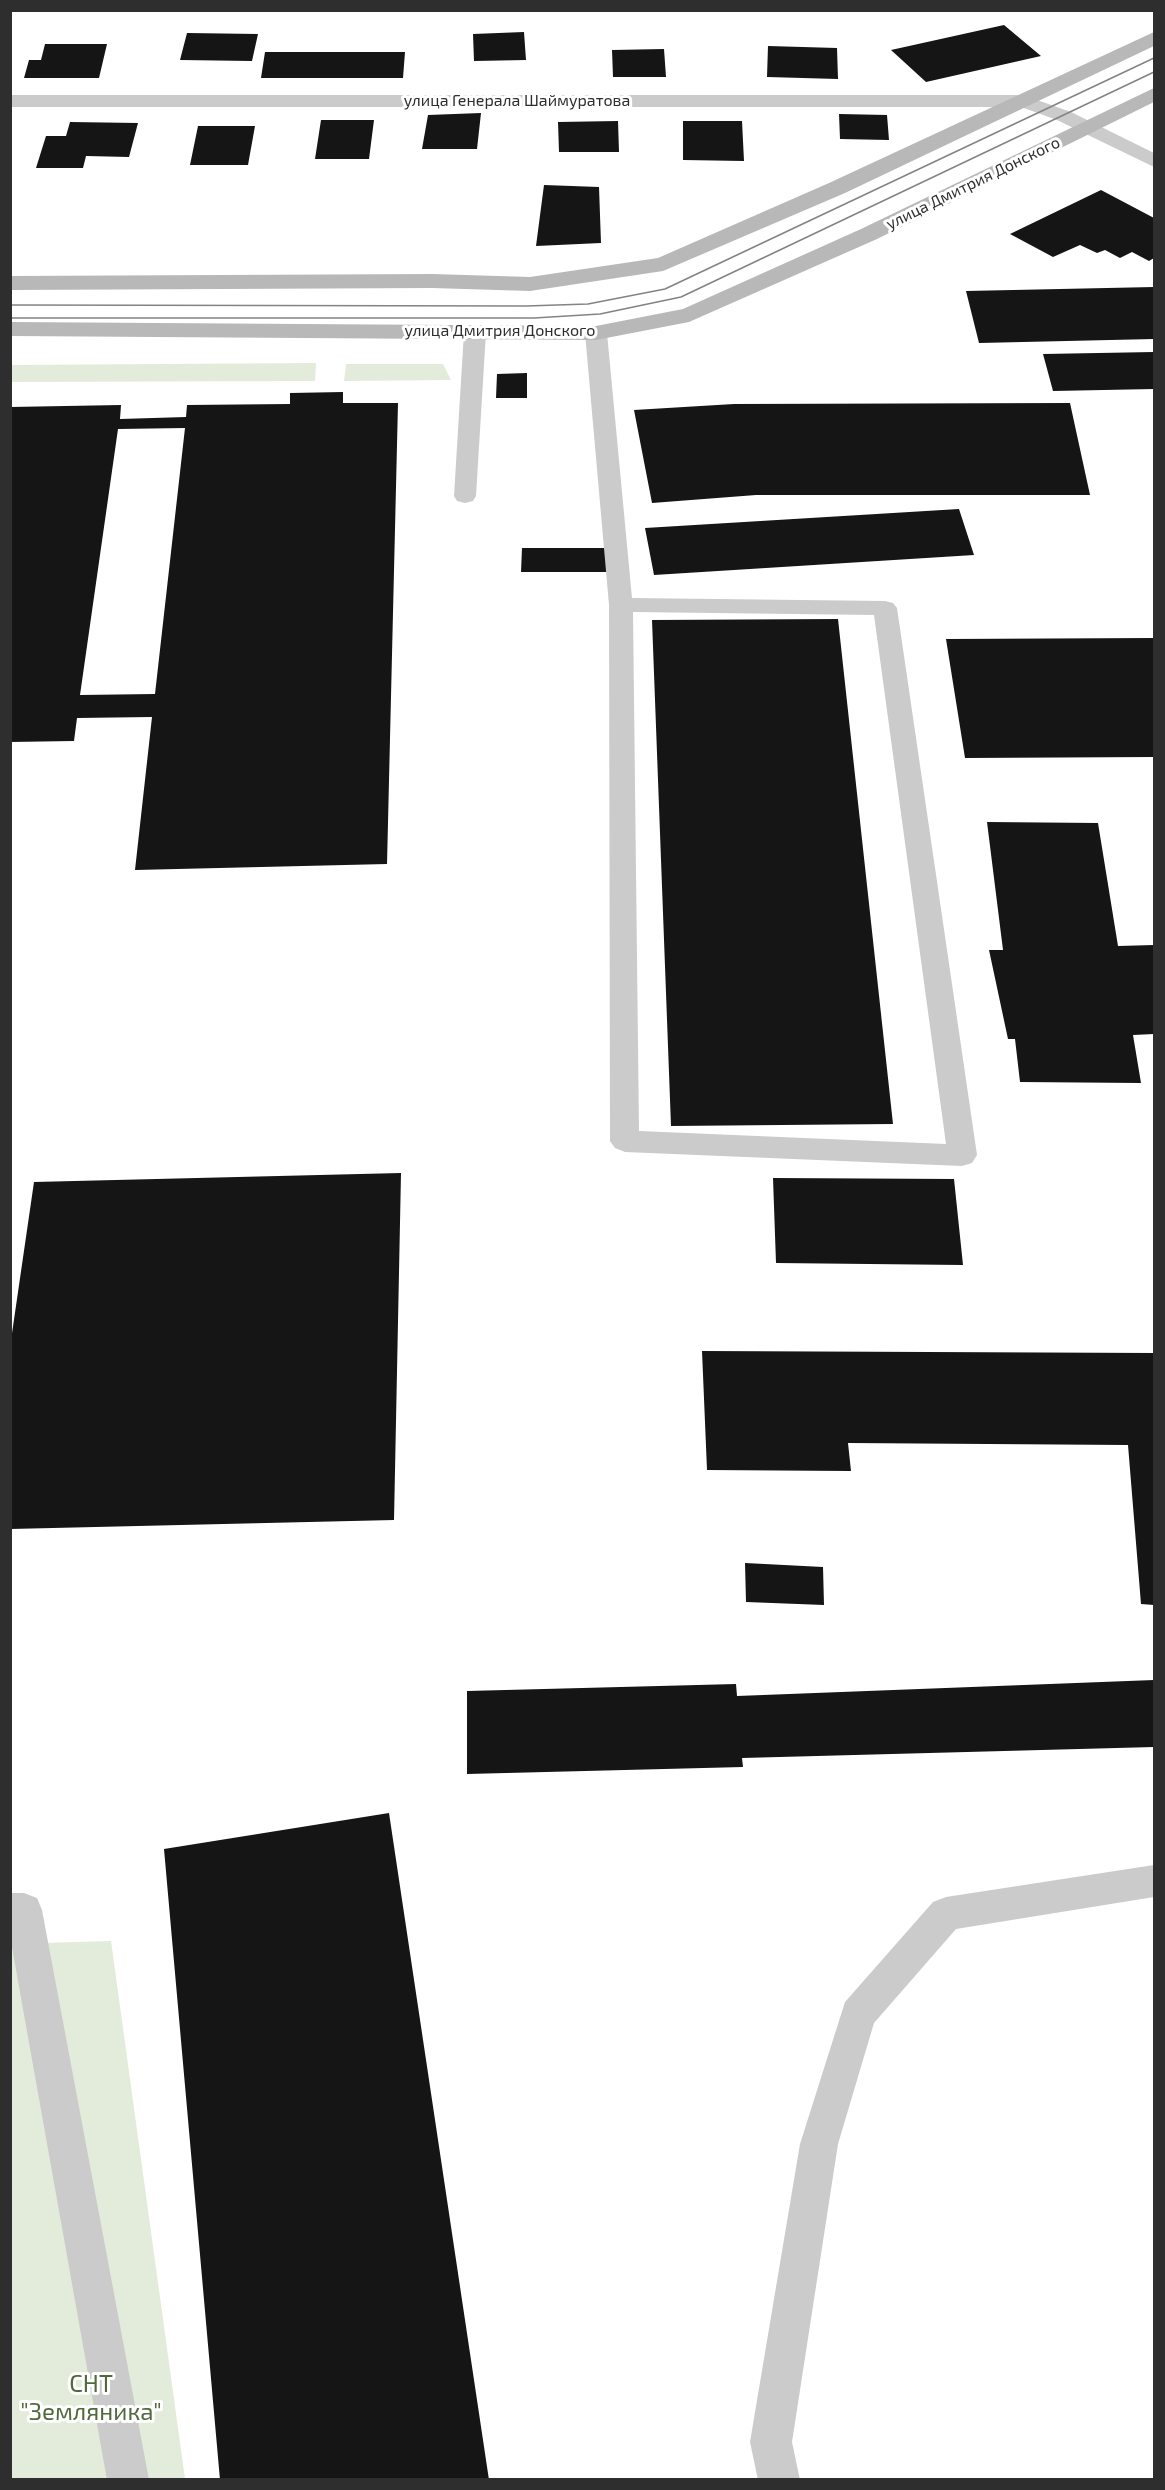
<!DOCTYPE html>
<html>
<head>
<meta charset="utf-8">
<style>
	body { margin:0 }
	#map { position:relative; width:1165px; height:2490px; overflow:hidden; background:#fff; font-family:"Exo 2",sans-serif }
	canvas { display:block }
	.frame { position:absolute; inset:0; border:12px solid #2e2e2e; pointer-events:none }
</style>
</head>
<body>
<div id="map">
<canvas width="1165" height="2490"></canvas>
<div class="frame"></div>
</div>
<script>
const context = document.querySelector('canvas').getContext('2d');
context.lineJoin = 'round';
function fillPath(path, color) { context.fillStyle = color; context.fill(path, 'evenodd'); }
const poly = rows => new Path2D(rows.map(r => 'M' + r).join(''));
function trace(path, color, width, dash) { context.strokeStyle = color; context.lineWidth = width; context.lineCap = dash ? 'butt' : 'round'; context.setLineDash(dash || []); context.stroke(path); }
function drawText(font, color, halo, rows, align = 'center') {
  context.font = font + ' "Exo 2",sans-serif'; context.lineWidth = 6; context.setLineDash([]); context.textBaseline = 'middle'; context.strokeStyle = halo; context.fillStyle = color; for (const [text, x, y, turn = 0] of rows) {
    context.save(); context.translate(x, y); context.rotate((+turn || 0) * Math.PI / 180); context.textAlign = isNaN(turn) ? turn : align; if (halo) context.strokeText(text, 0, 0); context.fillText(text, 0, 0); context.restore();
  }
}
fillPath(poly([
	[316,363,315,381,11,382,11,365],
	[346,364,443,364,451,380,344,381],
	[111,1941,185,2479,11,2479,10,1944]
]), '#e3ebdb');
fillPath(poly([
	[1004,25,1041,56,926,82,891,50],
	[524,32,526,60,474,61,473,34],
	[187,33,258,34,252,61,180,60],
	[45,44,107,44,99,78,24,78,29,60,41,60],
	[768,46,837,48,838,79,767,77],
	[664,49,666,77,613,77,612,50],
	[265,52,405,52,403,78,261,78],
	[481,113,477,149,422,149,428,115],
	[839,114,887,115,889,140,840,139],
	[321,120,374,120,369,159,315,159],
	[618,121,619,152,559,152,558,122],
	[683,121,742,121,744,161,683,160],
	[70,122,138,123,129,157,86,156,83,168,36,168,46,136,66,136],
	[198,126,255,126,248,165,190,165],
	[544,185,599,187,601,243,536,246],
	[1101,190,1154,218,1154,258,1149,261,1132,252,1120,258,1105,250,1097,253,1080,245,1053,257,1010,234],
	[1154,287,1154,339,979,343,966,291],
	[1154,352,1154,389,1053,391,1043,354],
	[527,373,527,398,496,398,497,374],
	[343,392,343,403,398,403,387,864,135,870,152,717,77,718,74,741,10,742,10,407,121,405,120,419,186,417,187,405,290,404,290,393],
	[185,428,155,694,80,695,118,429],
	[1070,403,1090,495,756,495,652,503,634,410,734,404],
	[959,509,974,555,654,575,645,528],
	[522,548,610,548,610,572,521,572],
	[838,619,893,1124,671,1126,652,620],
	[1154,638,1154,757,965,758,946,639],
	[987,822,1098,823,1118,946,1154,945,1154,1034,1133,1035,1141,1083,1020,1082,1015,1039,1008,1039,989,950,1003,950],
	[401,1173,394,1520,10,1529,10,1347,34,1182],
	[773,1178,954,1179,963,1265,776,1263],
	[702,1351,1154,1353,1154,1605,1141,1604,1128,1445,848,1443,851,1471,707,1470],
	[745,1563,823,1567,824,1605,746,1602],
	[1154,1680,1154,1747,742,1758,743,1767,467,1774,467,1691,736,1684,737,1696],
	[389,1813,489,2480,220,2480,164,1849]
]), '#151515');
fillPath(poly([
	[475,326,483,327,486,332,476,496,473,501,465,503,457,501,454,496,464,332,467,327,475,326],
	[596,327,604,328,607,333,632,598,885,601,893,603,897,608,977,1155,972,1163,962,1166,625,1152,615,1148,610,1141,609,605,585,333,588,328,596,327],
	[633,612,874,615,946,1144,639,1131,633,612],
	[1154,1865,1154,1897,956,1929,874,2023,838,2144,792,2442,800,2480,758,2480,750,2442,800,2144,845,2002,933,1902,946,1897,1154,1865],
	[10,1893,24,1893,37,1898,42,1910,149,2480,107,2480,10,1936,10,1893]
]), '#cbcbcb');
fillPath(poly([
	[10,95,1023,95,1071,112,1154,153,1154,167,1057,120,1021,107,10,107,10,95]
]), '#cbcbcb');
fillPath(poly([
	[1154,32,1154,46,845,193,663,271,530,291,432,288,10,290,10,276,432,274,530,277,658,258,829,183,1154,32],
	[1154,88,1154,102,877,239,689,322,596,340,10,336,10,322,596,326,683,309,861,229,1154,88]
]), '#b8b8b8');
trace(poly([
	[10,305,526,306,588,304,665,289,1154,58],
	[10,318,534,318,600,314,681,297,1154,72]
]), '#838383', 1.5);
drawText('16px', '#2e2e2e', '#fff', [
	["улица Генерала Шаймуратова",517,101],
	["улица Дмитрия Донского",973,183,-26],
	["улица Дмитрия Донского",500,331]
]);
drawText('24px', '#50693b', '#fff', [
	["СНТ",91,2384],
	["\"Земляника\"",91,2412]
]);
</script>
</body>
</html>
